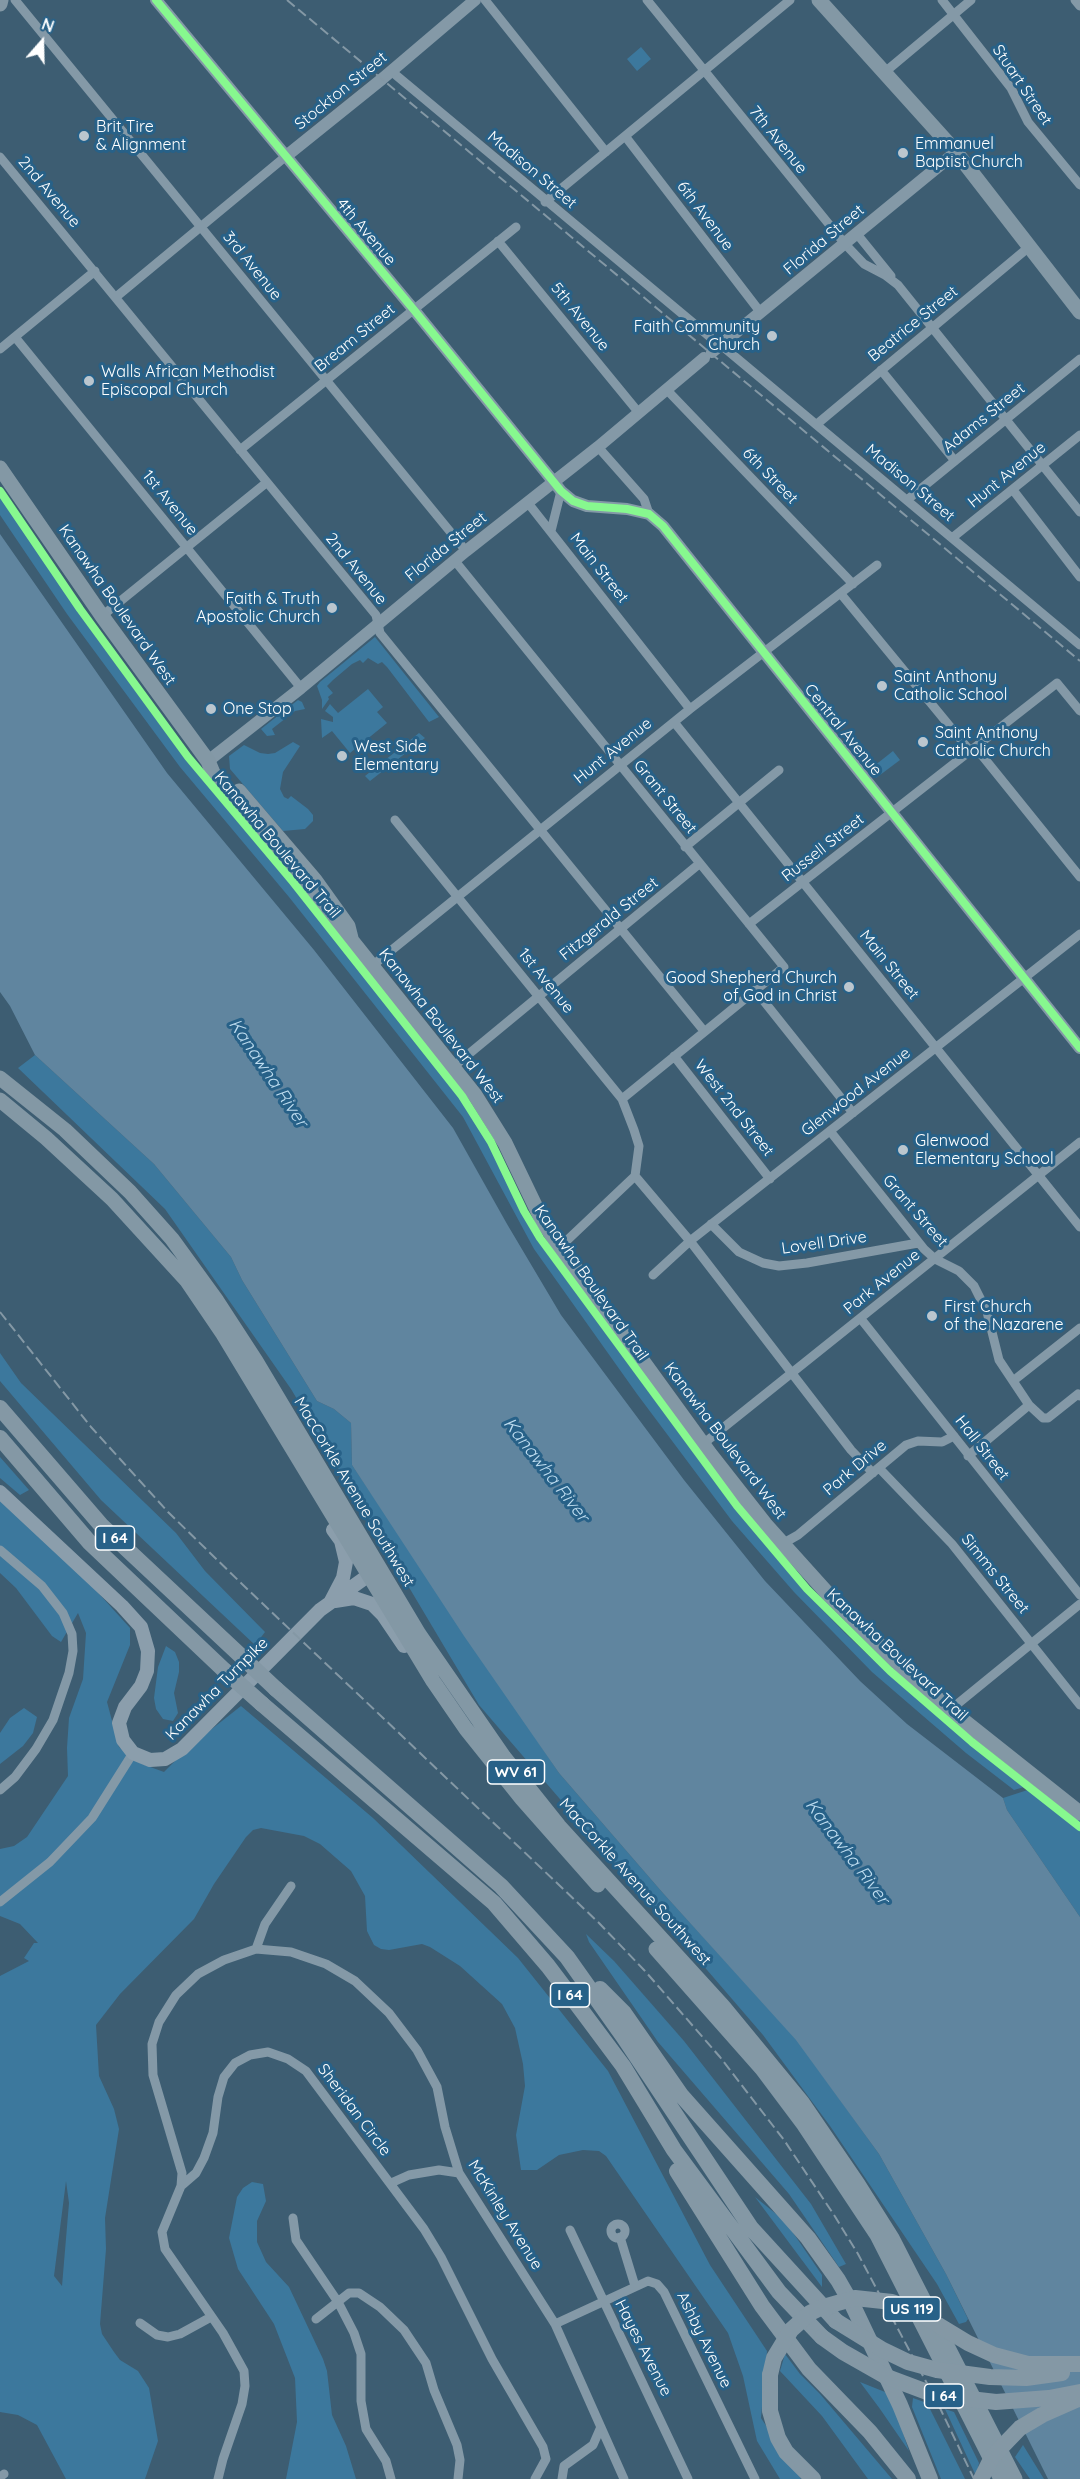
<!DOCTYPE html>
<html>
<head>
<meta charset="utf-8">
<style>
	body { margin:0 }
	#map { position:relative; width:1080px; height:2479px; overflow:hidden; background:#3d5d72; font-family:Quicksand,sans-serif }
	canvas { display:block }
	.north { position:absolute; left:12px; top:12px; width:60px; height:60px; -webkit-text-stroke:4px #276188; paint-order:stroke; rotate:20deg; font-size:16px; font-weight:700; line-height:24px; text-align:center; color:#fff }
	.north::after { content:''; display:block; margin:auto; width:21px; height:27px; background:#fff; clip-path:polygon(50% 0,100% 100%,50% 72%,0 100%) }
</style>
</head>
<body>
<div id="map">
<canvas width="1080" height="2479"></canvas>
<div class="north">N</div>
</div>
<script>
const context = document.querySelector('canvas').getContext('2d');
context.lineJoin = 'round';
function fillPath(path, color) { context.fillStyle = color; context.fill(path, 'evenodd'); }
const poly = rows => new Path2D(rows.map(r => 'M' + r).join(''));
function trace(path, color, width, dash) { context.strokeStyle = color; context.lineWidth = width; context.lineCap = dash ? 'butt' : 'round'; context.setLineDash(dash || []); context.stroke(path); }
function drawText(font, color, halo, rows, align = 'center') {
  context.font = font + ' Quicksand,sans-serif'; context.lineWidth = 6; context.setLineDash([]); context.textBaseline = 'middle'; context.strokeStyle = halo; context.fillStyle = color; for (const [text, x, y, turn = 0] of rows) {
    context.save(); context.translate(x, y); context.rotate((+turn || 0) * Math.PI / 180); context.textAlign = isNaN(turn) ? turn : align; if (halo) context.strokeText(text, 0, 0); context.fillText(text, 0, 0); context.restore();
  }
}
fillPath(poly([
	[641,47,651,59,637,71,627,59],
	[0,497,90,629,185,759,291,884,460,1098,489,1143,521,1212,537,1240,734,1508,805,1592,845,1633,888,1674,970,1744,1024,1787,1014,1790,966,1753,872,1672,794,1592,732,1521,637,1394,534,1249,463,1117,289,897,180,767,67,614,0,515],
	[375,637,439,717,429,722,387,667,382,662,378,664,368,658,363,663,360,660,352,664,333,680,327,686,333,693,328,697,329,699,322,709,322,700,317,686,320,682],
	[368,689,383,707,377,712,387,723,350,753,332,731,322,738,321,719,333,722,333,717,325,711,330,704,338,713],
	[298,700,302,702,305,709,295,711,272,729,275,735,267,736,261,729],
	[419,733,425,738,370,781,365,776],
	[293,742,300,746,283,772,280,789,284,797,288,799,291,796,308,809,313,815,313,821,305,829,283,831,230,769,229,756,244,745,260,753,268,754,275,753],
	[893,751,900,760,876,778,869,770],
	[35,1055,154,1164,231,1257,242,1280,317,1401,334,1409,351,1423,352,1465,559,1773,662,1892,797,2040,879,2154,946,2274,968,2319,966,2322,959,2324,937,2284,830,2126,763,2035,479,1705,291,1389,165,1209,18,1068],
	[0,1353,21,1383,176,1533,205,1571,265,1632,255,1645,101,1500,0,1381],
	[0,1457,29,1490,20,1495,0,1478],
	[0,1501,73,1565,130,1628,130,1645,107,1702,119,1747,142,1764,164,1772,189,1747,241,1706,373,1818,518,1958,608,2071,710,2265,767,2351,761,2418,801,2479,780,2479,757,2441,743,2376,728,2333,606,2156,599,2151,583,2150,559,2155,537,2170,521,2170,516,2135,525,2086,523,2064,515,2028,502,2004,460,1966,430,1947,422,1944,389,1950,381,1949,374,1945,367,1931,365,1896,351,1871,320,1844,304,1836,261,1828,253,1830,246,1837,214,1884,194,1919,120,1994,96,2025,99,2076,114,2109,119,2129,105,2218,106,2249,100,2324,102,2334,114,2352,120,2360,138,2371,149,2388,158,2441,145,2479,66,2479,37,2425,18,2415,0,2412,0,1976,29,1961,24,1958,34,1943,38,1943,20,1924,0,1916,0,1849,14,1846,27,1837,68,1776,67,1748,69,1718,83,1679,86,1633,78,1613,61,1642,52,1636,16,1588,0,1573],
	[66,2181,69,2203,62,2286,54,2276],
	[166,1646,175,1652,179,1662,179,1672,174,1693,178,1713,173,1721,163,1719,156,1709,154,1698,158,1667],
	[24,1708,37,1717,33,1733,23,1746,0,1764,0,1733,10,1718],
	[1043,1785,1080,1813,1080,1917,1007,1810,1003,1798],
	[586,1934,614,1961,684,2041,811,2204,846,2264,839,2267,789,2194,658,2042,589,1942],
	[252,2182,263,2184,266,2201,257,2221,257,2242,266,2262,289,2287,323,2359,327,2371,332,2415,346,2446,356,2479,286,2479,297,2422,295,2378,274,2324,238,2269,229,2238,237,2197,243,2188],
	[755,2197,785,2221,822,2275,822,2287],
	[785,2354,800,2374,820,2394,892,2479,868,2479,822,2416,780,2371],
	[860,2382,890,2394,909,2451,880,2409],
	[913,2398,927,2403,965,2479,941,2479,912,2407],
	[945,2409,954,2412,979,2463,976,2476],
	[1023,2445,1044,2479,1030,2479,1015,2457]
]), '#3c789d');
fillPath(poly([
	[0,534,167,773,314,950,453,1128,507,1224,561,1315,684,1480,765,1581,860,1681,907,1724,1003,1798,1007,1810,1080,1917,1080,2479,1048,2479,946,2274,879,2154,796,2040,662,1892,559,1773,464,1636,352,1465,351,1423,334,1409,317,1401,242,1280,231,1257,154,1164,35,1055,10,1006,0,992]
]), '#60859f');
trace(poly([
	[15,0,466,551],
	[485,0,606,152],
	[647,0,845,244,864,264,885,275,898,285,1080,512],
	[942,0,1011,88,1028,122,1080,185],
	[1075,0,1080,6],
	[391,71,710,337],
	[885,72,971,0],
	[625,136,761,313],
	[0,157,376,615,380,633,704,1031],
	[545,202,790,0],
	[857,234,891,276],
	[498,241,639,413],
	[116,297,285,157],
	[15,337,301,688],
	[721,345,1080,645],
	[0,349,95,271],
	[881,370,955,461],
	[666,389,853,584],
	[817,424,1029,247],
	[598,447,644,499,649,514],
	[240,450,516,227],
	[1013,490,1080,577],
	[907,500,1080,359],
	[528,503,690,709],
	[551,531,561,491],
	[952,538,1080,435],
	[455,561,784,967,622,1099],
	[841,594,971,752],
	[102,616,266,483],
	[674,722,1080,1227],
	[976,748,1080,877],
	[395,820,622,1099,634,1130,639,1146,635,1176,560,1247],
	[685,847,779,770],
	[749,924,1057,683,1080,711],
	[372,966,690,709,877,565],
	[755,990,853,1113],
	[674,1056,770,1179],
	[453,1067,699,864],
	[830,1131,924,1249,935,1259,959,1271,974,1286,987,1312,999,1360,1029,1405,1043,1418,1048,1418,1078,1394,1080,1396],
	[635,1176,690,1241,851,1450,873,1473],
	[711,1224,739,1252,763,1263,779,1266,807,1263,918,1243],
	[653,1275,690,1241,1080,934],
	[861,1319,1080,1595],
	[1013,1381,1080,1328],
	[703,1444,1080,1142],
	[968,1456,1029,1405],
	[879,1468,952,1544,1080,1705],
	[782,1544,798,1535,906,1445,918,1441,942,1442,954,1436],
	[0,1550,42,1586,63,1613,72,1634,73,1651,69,1673,53,1720,36,1749,15,1777,0,1790],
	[950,1710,1080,1604],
	[0,1902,50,1862,92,1818,133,1753],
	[256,1949,265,1924,291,1886],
	[391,2183,409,2175,439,2170,459,2173],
	[181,2186,182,2173,153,2075,152,2044,159,2022,176,1995,198,1974,224,1960,256,1949,291,1952,326,1964,355,1981,389,2013,417,2050,437,2087,445,2127,459,2173,555,2324,624,2479],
	[293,2218,296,2240,338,2302,354,2333,361,2354,361,2401,366,2429,386,2461,391,2479],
	'611 2231a7 7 0 1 1 14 0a7 7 0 1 1-14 0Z',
	[570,2230,688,2479],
	[620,2237,635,2286],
	[316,2319,349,2293,359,2293,380,2307,404,2330,426,2363,434,2390,457,2445,460,2460,458,2479],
	[140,2323,157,2335,168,2337,180,2334,211,2317],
	[555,2324,648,2281,657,2284,664,2292,755,2479],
	[0,2477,4,2474],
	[218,2479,223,2459,242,2404,245,2386,244,2371,223,2333,165,2249,162,2232,181,2186,196,2173,204,2158,213,2133,218,2097,224,2077,235,2063,250,2055,268,2052,288,2059,306,2071,424,2229,441,2257,492,2359,543,2447,546,2459,535,2479],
	[562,2479,564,2466,593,2445,600,2429]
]), '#8499a7', 9);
trace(poly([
	[156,0,414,310,561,491,573,501,587,506,627,509,649,514,663,526,1080,1048],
	[285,157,382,79,475,0],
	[712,352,956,152],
	[208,761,301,688,466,551,598,447,704,358]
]), '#8499a7', 12);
trace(poly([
	[0,1492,122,1606,141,1627,148,1651,147,1671,141,1686,125,1707,119,1723,123,1740,133,1753,150,1760,165,1759,182,1749,320,1610,376,1570],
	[331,1601,343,1578,346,1562,341,1541,333,1530],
	[335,1601,354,1598,372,1604,383,1615,404,1646]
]), '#8b9eac', 14);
trace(poly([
	[819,0,956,152,1080,312],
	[0,4,1,0],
	[0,468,102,616,208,761,213,773,332,923,352,941,475,1095,505,1143,542,1220,560,1247,710,1454,765,1524,828,1594,903,1668,950,1710,1080,1813],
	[239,791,315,880,348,926,351,938],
	[0,1078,65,1130,130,1192,172,1239,217,1301,256,1361,419,1634,504,1757,559,1826,723,2006,802,2102,858,2184,892,2238,1015,2479],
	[0,1100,46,1138,112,1199,187,1281,223,1334,433,1681,466,1729,522,1799,598,1885],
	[656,1949,762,2069,804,2125,877,2235,1001,2479]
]), '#8398a5', 15);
trace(poly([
	[0,1408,101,1525,242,1657],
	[0,1438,90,1543,225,1671],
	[276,1689,501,1886,567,1957,623,2036,751,2228,836,2321],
	[262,1704,494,1903,548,1966,585,2015,623,2066,674,2150,779,2292,822,2337],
	[600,1989,624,2013,681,2095,808,2238,838,2280,853,2306,900,2405,930,2479],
	[677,2171,762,2306,809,2369,870,2432,908,2479],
	[770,2375,770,2411,778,2438,786,2452,813,2479]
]), '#8498a5', 16);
trace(poly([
	[287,0,1080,661],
	[0,1312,91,1427,168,1512,242,1584,599,1923,645,1971,720,2057,784,2140,834,2215,858,2254,939,2406,974,2479]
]), '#8498a5', 2, [10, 4.5]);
trace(poly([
	[242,1657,276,1689],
	[225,1671,262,1704],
	[836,2321,883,2350,908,2362,937,2370,990,2377,1026,2378,1062,2373],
	[822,2337,843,2352,887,2377,935,2395,996,2402,1049,2398,1080,2392],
	[770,2375,774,2358,791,2330,810,2313,820,2308,855,2298,892,2302,912,2309,968,2343,994,2355,1028,2364,1080,2364],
	[981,2479,992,2457,1020,2428,1042,2415,1076,2400]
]), '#8498a5', 16);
trace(poly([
	[156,0,414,310,561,491,573,501,587,506,627,509,649,514,663,526,1080,1048],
	[0,491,80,609,188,757,293,882,462,1096,491,1142,524,1211,540,1238,737,1506,807,1589,890,1671,972,1742,1080,1827]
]), '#87f88f', 8);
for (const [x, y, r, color] of [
	[84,136,6,"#bbc6ce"],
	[903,153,6,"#bbc6ce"],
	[772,336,6,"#bbc6ce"],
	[89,381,6,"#bbc6ce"],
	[332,608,6,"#bbc6ce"],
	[882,686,6,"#bbc6ce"],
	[211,709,6,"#bbc6ce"],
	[923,742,6,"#bbc6ce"],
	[342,756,6,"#bbc6ce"],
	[849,987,6,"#bbc6ce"],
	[903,1150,6,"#bbc6ce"],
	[932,1316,6,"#bbc6ce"]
]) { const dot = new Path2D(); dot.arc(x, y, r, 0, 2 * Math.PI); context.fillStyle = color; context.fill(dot); trace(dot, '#276188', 2); }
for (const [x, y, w] of [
	[115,1538,39],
	[516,1772,57],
	[570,1995,39],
	[912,2309,57],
	[944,2396,39]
]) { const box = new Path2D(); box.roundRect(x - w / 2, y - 12, w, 24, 4.5); context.fillStyle = '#276188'; context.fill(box); trace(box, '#fff', 1.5); }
drawText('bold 15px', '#fff', null, [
	["I 64",115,1538],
	["WV 61",516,1772],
	["I 64",570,1995],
	["US 119",912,2309],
	["I 64",944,2396]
]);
drawText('16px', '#fff', '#276188', [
	["Stuart Street",1022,85,56],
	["Stockton Street",341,91,-39],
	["7th Avenue",778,140,51],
	["Madison Street",532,170,40],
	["2nd Avenue",49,192,50],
	["6th Avenue",705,216,53],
	["4th Avenue",366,232,50],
	["Florida Street",824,240,-40],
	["3rd Avenue",252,266,51],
	["5th Avenue",580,317,51],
	["Beatrice Street",913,324,-39],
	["Bream Street",355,338,-39],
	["Adams Street",984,418,-39],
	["Hunt Avenue",1007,475,-39],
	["6th Street",770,476,46],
	["Madison Street",910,483,40],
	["1st Avenue",170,503,51],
	["Florida Street",446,547,-39],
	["Main Street",599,568,52],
	["2nd Avenue",356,569,51],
	["Kanawha Boulevard West",117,605,55],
	["Central Avenue",843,730,51],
	["Hunt Avenue",613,751,-39],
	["Grant Street",665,797,51],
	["Kanawha Boulevard Trail",277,845,50],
	["Russell Street",823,848,-38],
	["Fitzgerald Street",609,919,-39],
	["Main Street",889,965,51],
	["1st Avenue",546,981,51],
	["Kanawha Boulevard West",441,1026,52],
	["Glenwood Avenue",856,1092,-38],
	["West 2nd Street",734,1108,52],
	["Grant Street",915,1211,49],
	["Lovell Drive",824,1243,-8],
	["Park Avenue",882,1282,-39],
	["Kanawha Boulevard Trail",591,1283,55],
	["Kanawha Boulevard West",725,1441,53],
	["Hall Street",982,1448,52],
	["Park Drive",855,1468,-40],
	["MacCorkle Avenue Southwest",354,1492,59],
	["Simms Street",995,1574,51],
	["Kanawha Boulevard Trail",897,1655,43],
	["Kanawha Turnpike",217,1689,-45],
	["MacCorkle Avenue Southwest",635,1882,48],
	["Sheridan Circle",354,2110,53],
	["McKinley Avenue",505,2215,58],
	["Ashby Avenue",704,2340,64],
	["Hayes Avenue",643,2348,63]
]);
drawText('16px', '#fff', '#276188', [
	["Brit Tire",96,127],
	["& Alignment",96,145],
	["Emmanuel",915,144],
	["Baptist Church",915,162],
	["Faith Community",760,327,"right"],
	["Church",760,345,"right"],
	["Walls African Methodist",101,372],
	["Episcopal Church",101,390],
	["Faith & Truth",320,599,"right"],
	["Apostolic Church",320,617,"right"],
	["Saint Anthony",894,677],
	["Catholic School",894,695],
	["One Stop",223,709],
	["Saint Anthony",935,733],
	["Catholic Church",935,751],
	["West Side",354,747],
	["Elementary",354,765],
	["Good Shepherd Church",837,978,"right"],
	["of God in Christ",837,996,"right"],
	["Glenwood",915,1141],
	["Elementary School",915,1159],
	["First Church",944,1307],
	["of the Nazarene",944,1325]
], 'left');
drawText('italic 18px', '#bfddf0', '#276188', [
	["Kanawha River",268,1073,56],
	["Kanawha River",546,1470,52],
	["Kanawha River",847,1852,53]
]);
</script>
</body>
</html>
